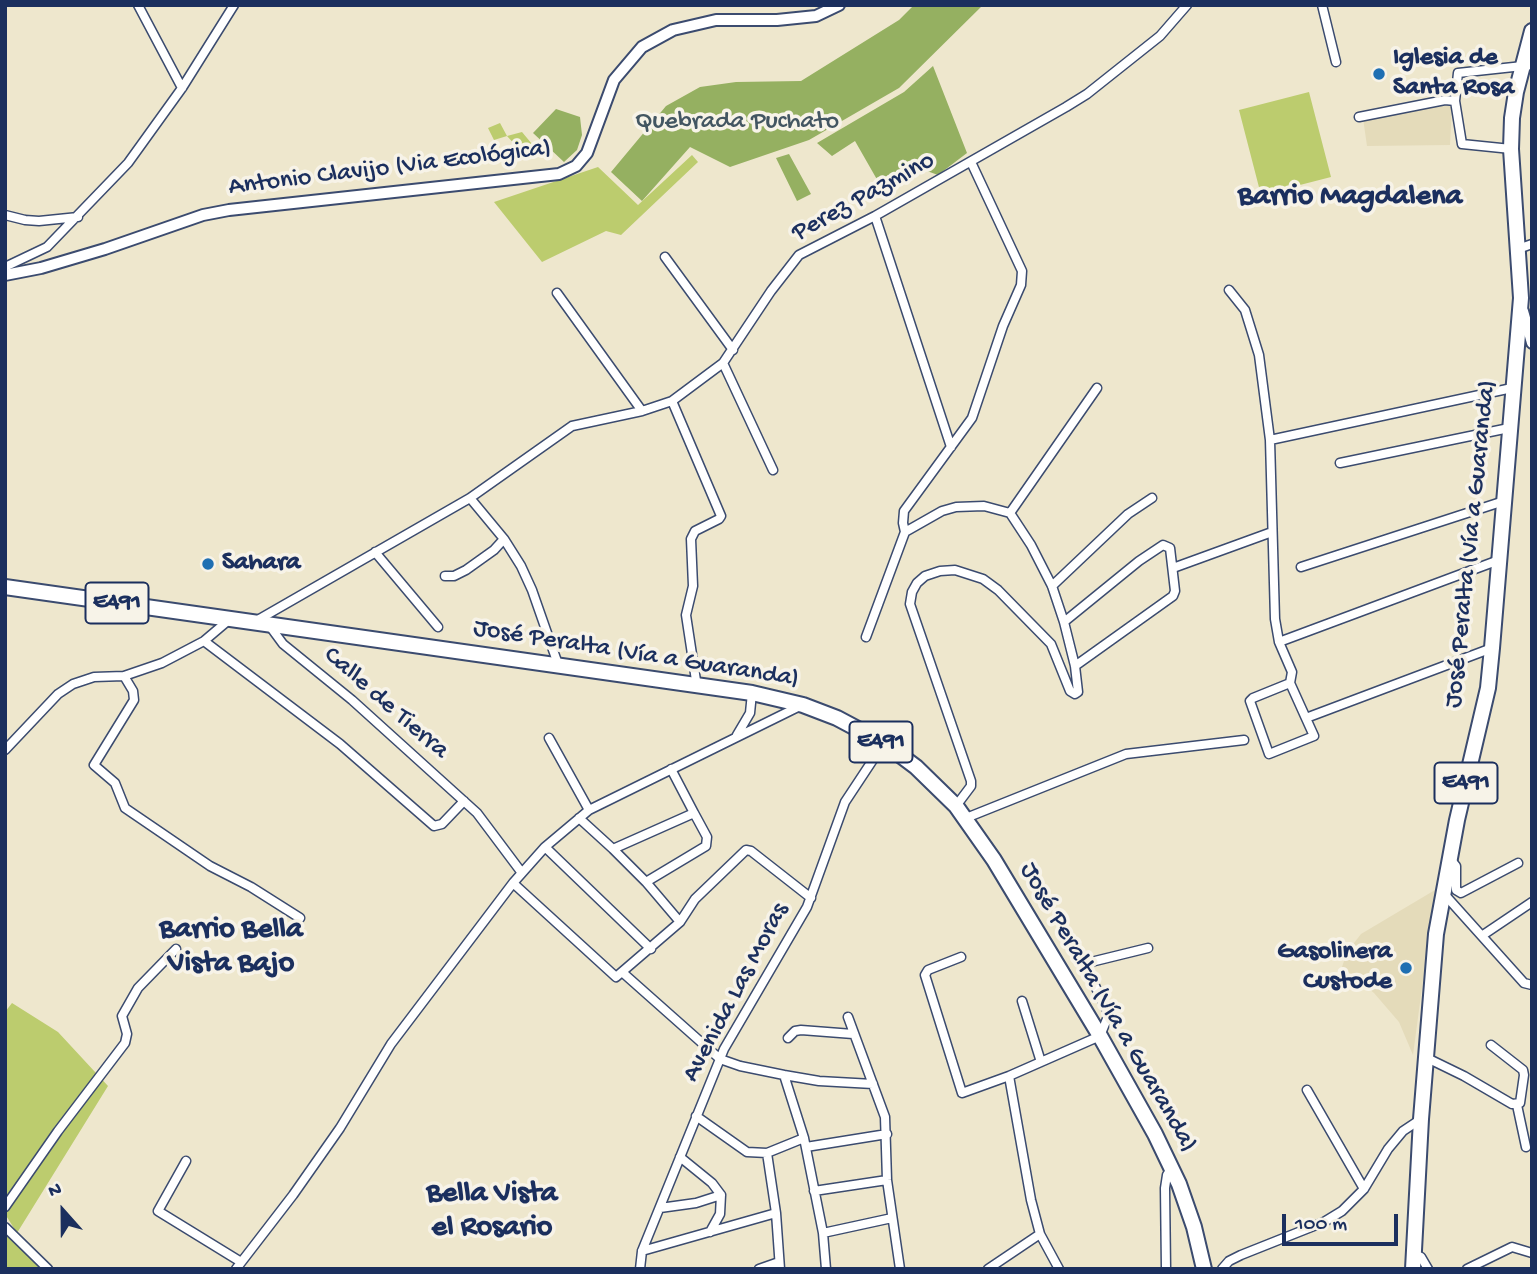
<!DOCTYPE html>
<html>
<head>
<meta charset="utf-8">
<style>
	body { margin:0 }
	#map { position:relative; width:1537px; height:1274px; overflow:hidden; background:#eee7cd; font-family:"Gochi Hand",sans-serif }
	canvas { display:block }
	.frame { position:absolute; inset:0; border:7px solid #1b2f5e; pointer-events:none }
	.north { position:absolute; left:28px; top:1176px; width:70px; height:70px; -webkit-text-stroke:5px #f7f3e8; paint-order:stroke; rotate:339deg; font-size:19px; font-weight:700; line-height:28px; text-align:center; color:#1b2f5e }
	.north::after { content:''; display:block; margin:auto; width:24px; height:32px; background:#1b2f5e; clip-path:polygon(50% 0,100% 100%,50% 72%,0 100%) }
	.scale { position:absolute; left:1282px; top:1214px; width:116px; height:32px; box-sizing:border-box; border:4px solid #1b2f5e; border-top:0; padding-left:9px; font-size:21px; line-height:24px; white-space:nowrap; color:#1b2f5e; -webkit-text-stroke:5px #f7f3e8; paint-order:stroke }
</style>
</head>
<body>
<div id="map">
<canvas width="1537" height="1274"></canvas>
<div class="frame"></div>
<div class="north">N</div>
<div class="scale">100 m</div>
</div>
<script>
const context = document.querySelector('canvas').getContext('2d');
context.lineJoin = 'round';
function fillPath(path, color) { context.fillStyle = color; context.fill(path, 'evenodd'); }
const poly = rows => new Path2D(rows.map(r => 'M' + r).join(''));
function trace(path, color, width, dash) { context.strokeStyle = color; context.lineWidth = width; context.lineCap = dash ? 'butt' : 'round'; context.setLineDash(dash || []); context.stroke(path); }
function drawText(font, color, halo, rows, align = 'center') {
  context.font = font + ' "Gochi Hand",sans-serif'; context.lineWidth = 7; context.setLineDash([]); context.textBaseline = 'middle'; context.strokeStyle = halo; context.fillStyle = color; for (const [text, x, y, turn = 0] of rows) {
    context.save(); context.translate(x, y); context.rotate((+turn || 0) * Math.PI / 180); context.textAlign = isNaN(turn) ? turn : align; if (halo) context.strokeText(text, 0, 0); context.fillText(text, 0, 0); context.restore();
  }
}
fillPath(poly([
	[1432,105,1452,105,1450,145,1367,146,1363,118],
	[1435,890,1413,1055,1399,1022,1374,993,1342,967,1347,952,1361,934]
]), '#e4dbba');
fillPath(poly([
	[1309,92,1331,177,1261,195,1239,110],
	[500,123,507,136,522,132,532,144,518,148,507,136,494,140,488,128],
	[692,155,698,162,621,235,606,231,542,262,494,202,598,167,638,205],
	[12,1003,58,1032,108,1086,17,1233,5,1214,5,1012],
	[5,1229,48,1269,5,1269]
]), '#bccc6e');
fillPath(poly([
	[914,5,983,5,899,88,809,140,730,167,690,147,642,201,611,172,666,106,700,87,736,82,801,81,899,20],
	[933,66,967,153,938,175,916,167,879,183,855,141,832,156,817,143,904,92],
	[556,109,580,117,582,135,577,150,564,162,533,133],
	[789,154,811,194,797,201,776,158]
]), '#95b061');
const minor = poly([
	[138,5,182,88],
	[1322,5,1336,62],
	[1359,117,1445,100,1455,101],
	[1511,149,1462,144,1455,101,1458,73,1532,65],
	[5,215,25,220,39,221,78,217],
	[875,216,951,447],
	[1518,249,1532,244],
	[665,257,733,350],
	[5,267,47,247,128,163,182,88,234,5],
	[1229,290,1245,310,1259,355,1270,440,1275,619,1279,642,1292,672,1290,683],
	[557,293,642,411],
	[723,363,773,470],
	[672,401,721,516,719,519,695,531,691,539,693,586,686,615,697,687],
	[1270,440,1512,388],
	[1340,463,1509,428],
	[470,498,504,539,521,566,532,590,559,667],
	[1010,513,1097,388],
	[375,552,438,627],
	[1301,567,1504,501],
	[1173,568,1272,532],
	[445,576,454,576,466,570,494,550,504,539],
	[1052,586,1128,514,1152,498],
	[256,621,470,498,572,426,642,411,672,401,723,363,771,291,799,255,875,216,1066,107,1087,94,1160,36,1187,5],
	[1064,622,1139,561,1163,545,1170,548,1175,591,1173,596,1075,666],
	[269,625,283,644,352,700,477,813,522,873],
	[866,637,905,532],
	[204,641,340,744,434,826,442,824,464,801],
	[1279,642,1499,560],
	[124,676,133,691,134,700,94,765,115,783,125,808,210,866,251,887,300,918],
	[1290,683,1314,736,1269,754,1250,701,1253,698,1290,683],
	[1306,718,1492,648],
	[737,735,750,713,752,693],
	[549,738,589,810],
	[5,750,58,694,73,684,94,677,124,676,162,663,204,641,230,619],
	[956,806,971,786,971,781,910,604,912,592,917,583,925,576,940,571,955,570,983,579,998,590,1051,644,1070,691,1075,694,1078,692,1075,666,1064,622,1052,586,1031,545,1010,513,984,506,956,507,942,511,905,532,903,523,904,511,972,418,1003,326,1021,285,1022,271,971,162],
	[579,818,613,849,694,813,671,769],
	[966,818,1126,754,1244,740],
	[545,847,651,949],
	[613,849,646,882,680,922,695,899,746,850,751,851,811,898],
	[1451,860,1456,866,1456,890,1461,893,1518,863],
	[646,882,706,846,707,837,694,813],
	[513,883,616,977,680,922],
	[1445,895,1524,983,1532,985],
	[1483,935,1532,902],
	[961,957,928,970,925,975,962,1093,1009,1076,1100,1036,1109,1014,1085,966,1091,962,1148,948],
	[622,972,720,1059,740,1066,784,1075,804,1138,767,1153],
	[1022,1001,1041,1062],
	[848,1017,885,1117,887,1180,900,1269],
	[788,1038,795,1031,801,1030,853,1034],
	[1427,1058,1464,1076,1512,1104,1520,1103,1524,1075,1523,1070,1491,1045],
	[784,1075,819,1081,873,1084],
	[1009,1076,1031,1200,1040,1234,1059,1269],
	[1307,1090,1364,1189],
	[1517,1105,1526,1147],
	[696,1116,747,1152,767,1153,776,1213],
	[804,1138,823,1233,826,1269],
	[806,1147,887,1134],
	[186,1161,158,1211,241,1262],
	[814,1191,887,1180],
	[5,1207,58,1131,125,1043,127,1034,122,1016,138,988,176,949],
	[660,1208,696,1203,721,1195,712,1183,680,1157],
	[5,1227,48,1269],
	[710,1232,720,1214,721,1195],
	[823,1233,892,1218],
	[642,1251,776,1213,780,1269],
	[1414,1254,1421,1257,1428,1269],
	[236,1269,293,1195,340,1128,391,1044,513,883,545,847,589,810,800,706],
	[640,1269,642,1251,724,1049,807,907,845,802,884,743],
	[759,1269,779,1262],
	[988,1269,1040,1234],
	[1166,1269,1165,1188,1167,1175,1171,1169],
	[1222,1269,1229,1261,1241,1255,1324,1222,1342,1211,1364,1189,1388,1149,1403,1131,1421,1119],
	[1467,1269,1512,1247,1532,1253]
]);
const secondary = poly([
	[5,275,41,268,105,249,203,215,229,210,559,174,576,166,587,153,614,80,642,47,673,30,716,20,777,20,816,16,839,5],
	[1523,311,1532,343]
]);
const trunk = poly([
	[5,587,752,693,803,705,837,718,884,743,916,767,956,806,994,860,1100,1036,1155,1134,1179,1184,1194,1227,1204,1269],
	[1413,1269,1421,1119,1436,934,1457,820,1488,688,1492,648,1521,298,1511,149,1512,118,1516,92,1532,31]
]);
trace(minor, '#3b4b6f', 11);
trace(secondary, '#3b4b6f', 14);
trace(trunk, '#3b4b6f', 18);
trace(minor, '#fff', 8);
trace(secondary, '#fff', 10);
trace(trunk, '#fff', 14);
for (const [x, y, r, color] of [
	[1379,74,7,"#1f6fb2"],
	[208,564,7,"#1f6fb2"],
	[1406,968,7,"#1f6fb2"]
]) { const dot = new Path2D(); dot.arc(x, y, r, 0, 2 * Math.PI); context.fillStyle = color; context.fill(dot); trace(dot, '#f7f3e8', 2.5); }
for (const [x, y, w] of [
	[117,603,63],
	[881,742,63],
	[1466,783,63]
]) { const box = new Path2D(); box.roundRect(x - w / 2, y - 20.5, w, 41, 5); context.fillStyle = '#f7f3e8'; context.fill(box); trace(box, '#1b2f5e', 2); }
drawText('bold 24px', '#1b2f5e', null, [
	["E491",117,603],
	["E491",881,742],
	["E491",1466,783]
]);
drawText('bold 26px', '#1b2f5e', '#f7f3e8', [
	["Iglesia de",1393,59],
	["Santa Rosa",1393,89],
	["Sahara",222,564],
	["Gasolinera",1392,953,"right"],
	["Custode",1392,983,"right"]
], 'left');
drawText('26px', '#435662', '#f7f3e8', [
	["Quebrada Puchato",737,123]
]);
drawText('26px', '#1b2f5e', '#f7f3e8', [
	["Antonio Clavijo (Via Ecológica)",390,169,-7],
	["Perez Pazmino",864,198,-29],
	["José Peralta (Vía a Guaranda)",1472,544,-84],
	["José Peralta (Vía a Guaranda)",636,655,9],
	["Calle de Tierra",385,704,41],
	["Avenida Las Moras",737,993,-62],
	["José Peralta (Vía a Guaranda)",1107,1008,60]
]);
drawText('bold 30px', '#1b2f5e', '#f7f3e8', [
	["Barrio Magdalena",1350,198],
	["Barrio Bella",231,931],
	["Vista Bajo",231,965],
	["Bella Vista",492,1195],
	["el Rosario",492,1229]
]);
</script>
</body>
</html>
